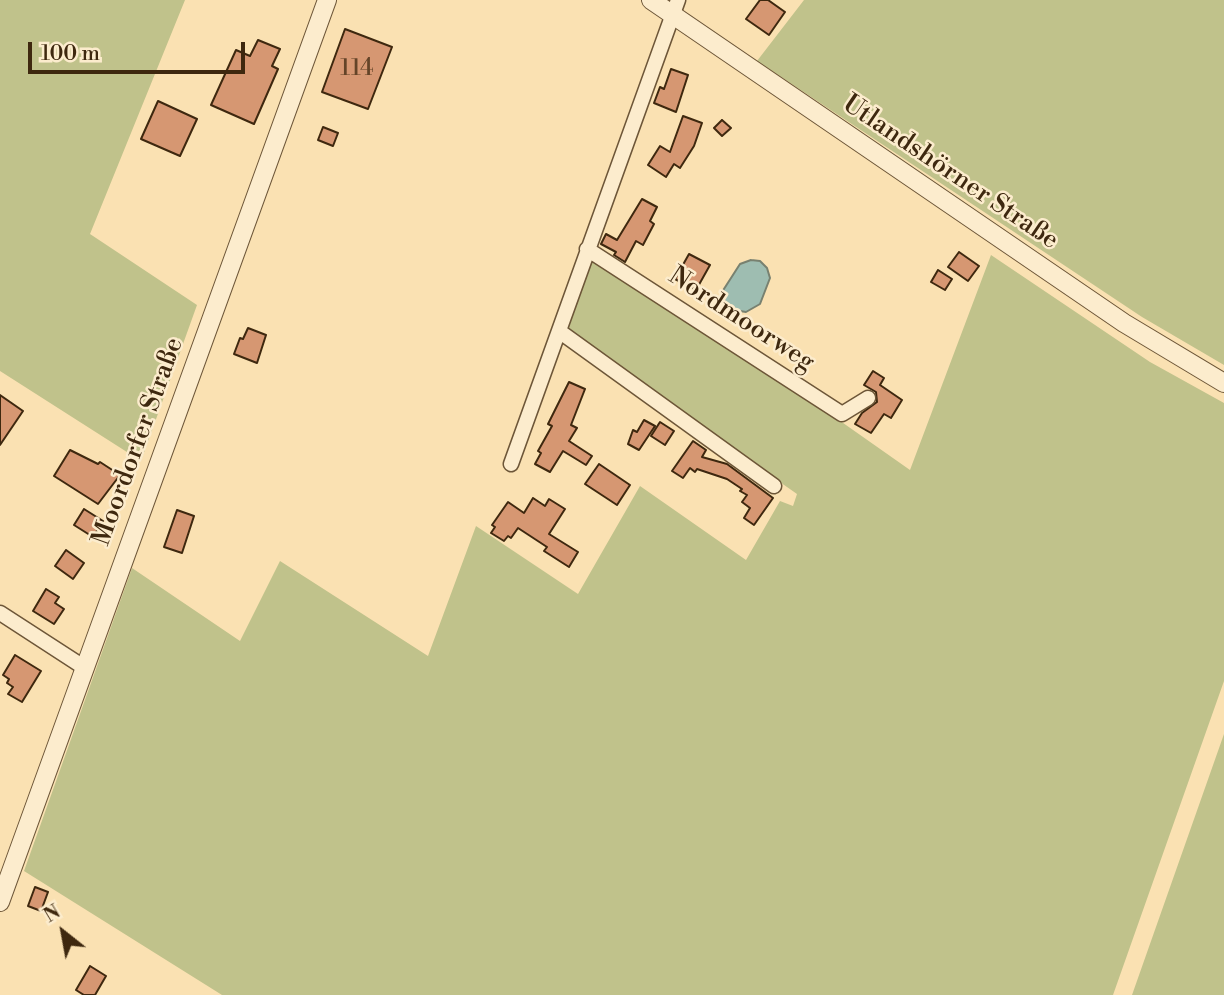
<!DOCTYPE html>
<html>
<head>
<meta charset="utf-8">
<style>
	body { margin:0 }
	#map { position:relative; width:1224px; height:995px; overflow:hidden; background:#fae1b2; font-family:"Libre Bodoni",serif }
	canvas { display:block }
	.north { position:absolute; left:28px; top:897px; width:70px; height:70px; -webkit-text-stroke:5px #fceccd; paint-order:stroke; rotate:329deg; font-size:19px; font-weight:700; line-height:28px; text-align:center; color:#3e280f }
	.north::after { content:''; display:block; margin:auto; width:24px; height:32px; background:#3e280f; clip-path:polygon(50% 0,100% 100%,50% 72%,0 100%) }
	.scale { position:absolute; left:28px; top:42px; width:217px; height:32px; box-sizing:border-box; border:4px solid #3e280f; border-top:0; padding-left:9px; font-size:21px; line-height:24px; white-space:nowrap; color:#3e280f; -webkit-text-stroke:5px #fceccd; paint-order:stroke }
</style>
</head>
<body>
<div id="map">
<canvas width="1224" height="995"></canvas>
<div class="north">N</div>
<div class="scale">100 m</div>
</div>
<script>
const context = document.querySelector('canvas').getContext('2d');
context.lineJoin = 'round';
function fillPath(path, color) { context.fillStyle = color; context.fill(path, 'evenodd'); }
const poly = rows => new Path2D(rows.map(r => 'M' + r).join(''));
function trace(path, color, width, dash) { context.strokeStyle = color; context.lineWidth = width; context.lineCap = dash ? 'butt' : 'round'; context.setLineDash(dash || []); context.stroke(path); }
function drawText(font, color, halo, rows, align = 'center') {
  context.font = font + ' "Libre Bodoni",serif'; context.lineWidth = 5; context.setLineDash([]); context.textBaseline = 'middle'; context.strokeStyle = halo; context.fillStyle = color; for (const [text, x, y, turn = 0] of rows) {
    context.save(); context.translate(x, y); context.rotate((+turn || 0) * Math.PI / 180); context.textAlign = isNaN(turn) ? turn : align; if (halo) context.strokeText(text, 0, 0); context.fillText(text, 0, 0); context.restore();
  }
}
fillPath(poly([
	[0,0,185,0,90,234,197,305,141,461,0,371],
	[804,0,1224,0,1224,365,1142,317,757,61],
	[589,255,836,418,910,470,991,255,1150,362,1224,403,1224,681,1113,995,222,995,24,871,132,568,240,641,280,561,428,656,476,526,578,594,640,486,746,560,780,501,793,506,797,494,567,333],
	[1224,734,1224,995,1132,995]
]), '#c0c28b');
const water = poly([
	[751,260,760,261,767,268,770,278,760,304,746,312,734,310,725,303,722,292,740,264,751,260]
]);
fillPath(water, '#9ebdb1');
trace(water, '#788170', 2);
const building = poly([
	[760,0,768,0,785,12,769,35,746,19,760,0],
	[345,29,392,47,368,109,322,92,345,29],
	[258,40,280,49,272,66,278,69,254,124,211,105,236,50,250,56,258,40],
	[671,69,688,75,676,112,654,103,660,87,664,89,671,69],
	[158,101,197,119,180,156,141,139,158,101],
	[683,116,702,123,694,146,680,168,674,164,666,177,648,165,660,146,670,152,683,116],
	[722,120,731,128,722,136,714,128,722,120],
	[323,127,338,133,333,146,318,140,323,127],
	[642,199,657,207,650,221,654,224,643,245,636,241,625,262,614,255,616,252,601,244,606,234,617,240,642,199],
	[959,252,979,266,968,281,948,267,959,252],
	[689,254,710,265,696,290,675,279,689,254],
	[938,270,952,279,945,290,931,282,938,270],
	[248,328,266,335,257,363,234,354,240,338,243,339,248,328],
	[873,371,884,378,880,385,902,400,891,418,884,414,871,433,855,424,862,413,877,402,876,392,864,385,873,371],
	[569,382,585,389,571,425,577,428,569,441,592,456,586,465,563,451,550,472,535,464,541,453,538,451,552,426,548,424,569,382],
	[0,395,23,411,0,445,0,395],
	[644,420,655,426,639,450,628,444,633,430,637,432,644,420],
	[660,422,674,431,665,445,651,436,660,422],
	[693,441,706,450,702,457,727,464,773,498,754,525,744,518,750,508,742,502,747,495,740,491,742,489,727,479,697,469,695,472,690,468,683,478,672,471,693,441],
	[70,450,98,464,100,462,120,475,98,504,54,476,70,450],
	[599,464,630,485,617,505,585,484,599,464],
	[533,498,545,506,549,499,565,509,549,534,578,552,569,567,544,551,547,547,518,528,511,538,508,536,504,541,491,533,495,527,492,525,508,502,524,513,533,498],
	[84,509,103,521,93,537,74,525,84,509],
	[177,510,194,516,182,553,164,547,177,510],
	[66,550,84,563,73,579,55,566,66,550],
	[46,589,59,597,55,603,64,609,54,624,33,611,46,589],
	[15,655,41,671,22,702,8,694,13,687,7,683,9,679,3,675,15,655],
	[35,887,48,892,41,911,28,906,35,887],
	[90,966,106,976,95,995,84,995,76,990,90,966]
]);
fillPath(building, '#d69772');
trace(building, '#3e280f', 2);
const minor = poly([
	[587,249,842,414,868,398],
	[559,331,774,486],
	[511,464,678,0],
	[0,613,85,668]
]);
const tertiary = poly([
	[651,0,1124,323,1224,383],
	[0,902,327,0]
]);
trace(minor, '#6d5638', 17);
trace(tertiary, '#6d5638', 20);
trace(minor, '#fceccd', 14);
trace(tertiary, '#fceccd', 18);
drawText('23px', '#644428', null, [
	["114",357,69]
]);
drawText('26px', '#3e280f', '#fceccd', [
	["Utlandshörner Straße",950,173,34],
	["Nordmoorweg",741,320,33],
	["Moordorfer Straße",139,442,-70]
]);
</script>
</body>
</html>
